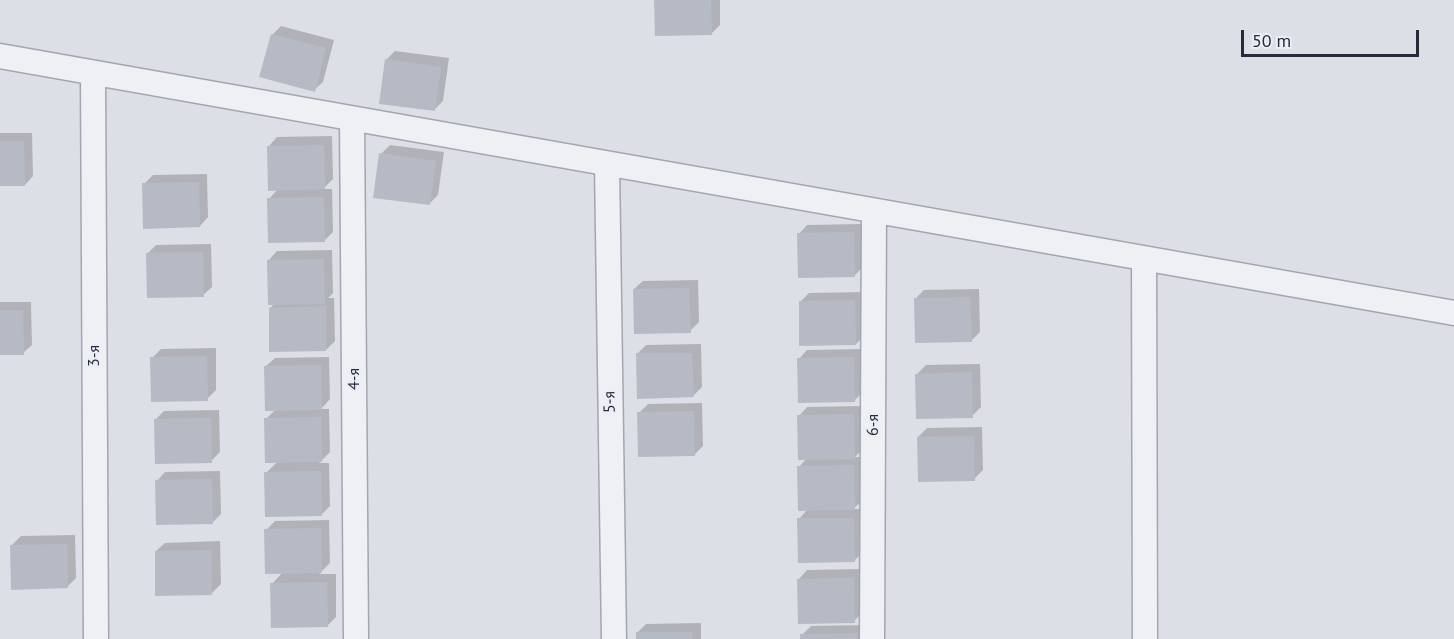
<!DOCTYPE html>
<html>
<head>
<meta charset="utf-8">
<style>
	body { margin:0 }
	#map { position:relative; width:1454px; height:639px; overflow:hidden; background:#dcdfe6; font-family:"PT Sans",sans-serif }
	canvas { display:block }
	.scale { position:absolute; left:1241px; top:30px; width:178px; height:27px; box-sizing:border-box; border:3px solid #262c3c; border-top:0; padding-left:8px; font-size:18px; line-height:21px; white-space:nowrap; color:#262c3c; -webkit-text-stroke:4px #ebeef4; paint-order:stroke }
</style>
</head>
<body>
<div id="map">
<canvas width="1454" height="639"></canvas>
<div class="scale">50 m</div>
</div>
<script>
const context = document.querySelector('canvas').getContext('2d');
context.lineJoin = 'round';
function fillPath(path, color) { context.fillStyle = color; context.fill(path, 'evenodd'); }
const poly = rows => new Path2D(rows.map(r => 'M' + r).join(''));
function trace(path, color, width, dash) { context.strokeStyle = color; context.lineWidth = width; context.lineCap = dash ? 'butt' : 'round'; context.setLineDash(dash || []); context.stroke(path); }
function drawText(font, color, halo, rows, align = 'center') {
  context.font = font + ' "PT Sans",sans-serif'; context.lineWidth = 4.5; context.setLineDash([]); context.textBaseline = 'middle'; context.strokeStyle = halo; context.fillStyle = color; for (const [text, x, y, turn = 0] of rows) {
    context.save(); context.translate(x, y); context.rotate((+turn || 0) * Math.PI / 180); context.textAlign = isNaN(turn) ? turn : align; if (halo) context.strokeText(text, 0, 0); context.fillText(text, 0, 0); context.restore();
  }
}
fillPath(poly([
	[656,0,720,0,720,25,711,34],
	[281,26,334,40,323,82,314,90,272,35],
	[395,51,449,58,443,101,434,110,386,60],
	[0,133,32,133,33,176,25,185,0,185],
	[332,136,333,179,323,189,332,189,333,232,324,241,269,199,278,189,269,146,277,137],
	[390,145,444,152,438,195,429,204,381,154],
	[207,174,208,217,200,226,144,184,153,175],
	[862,224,863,267,854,276,799,234,807,225],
	[211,244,212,287,203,295,147,254,156,245],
	[332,250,333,293,328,298,334,298,335,341,326,350,270,308,275,303,269,260,277,251],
	[698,280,699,322,690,331,634,289,643,281],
	[979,289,980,332,971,341,915,299,924,290],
	[864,292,865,335,856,344,800,302,809,293],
	[0,302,31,302,32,345,23,353,0,354],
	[701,344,702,387,693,396,637,354,646,345],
	[216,348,216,390,207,399,152,358,161,349],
	[862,349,863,392,854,401,799,359,807,350],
	[329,357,330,399,321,409,329,409,330,452,319,463,329,463,330,506,321,515,266,473,277,462,266,419,276,409,266,366,275,358],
	[980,364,981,407,972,416,917,374,926,365],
	[702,403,703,446,694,455,639,413,648,404],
	[862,406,863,449,855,457,862,457,863,500,853,509,862,509,863,552,854,561,799,519,808,509,799,467,807,458,799,416,807,407],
	[219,410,220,452,211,461,155,420,164,411],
	[982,427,983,470,974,479,918,437,927,428],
	[220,471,221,514,212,523,157,481,165,472],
	[329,520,330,563,319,574,336,574,336,617,327,626,272,584,283,572,266,530,275,521],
	[75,535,76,578,67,587,12,545,21,536],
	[220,541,221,584,212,593,156,551,165,543],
	[862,569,863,612,854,621,799,579,807,570],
	[701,623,701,639,638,639,637,633,646,624],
	[865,625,865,639,802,639,802,635,811,626]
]), '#0003');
fillPath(poly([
	[654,0,711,0,712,35,655,36],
	[271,34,326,48,315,92,259,77],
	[385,59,441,67,435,111,379,104],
	[0,141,24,141,25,186,0,186],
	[324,145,325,189,268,191,267,146],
	[379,153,436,161,430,205,373,198],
	[199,182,200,227,143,229,142,183],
	[324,197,325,242,268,243,267,198],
	[854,232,855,277,798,278,797,233],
	[203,252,204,297,147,298,146,253],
	[324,259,325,304,268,305,267,260],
	[689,288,691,333,634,334,633,289],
	[970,297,972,342,915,343,914,298],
	[855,300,856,345,799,346,799,301],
	[326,306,326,351,269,352,269,308],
	[0,310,23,310,24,355,0,355],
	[636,353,692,353,694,397,637,399],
	[207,356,208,401,151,402,150,357],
	[854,357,855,402,798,403,797,358],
	[321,365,322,410,265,411,264,366],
	[972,372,973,418,916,419,915,374],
	[694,411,695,456,638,457,637,412],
	[854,414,855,459,798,460,797,415],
	[321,417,322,462,265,463,264,418],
	[211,418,212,463,155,464,154,419],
	[974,436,975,481,918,482,917,437],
	[854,465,855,510,798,511,797,466],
	[321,471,322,516,265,517,264,472],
	[212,479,213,524,156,525,155,480],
	[797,518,854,518,855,562,798,563],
	[321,528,322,573,265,574,264,529],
	[67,544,68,588,11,590,10,545],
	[211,550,212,595,155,596,155,551],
	[854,578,855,623,798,624,797,579],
	[327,582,328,627,271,628,270,583],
	[636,632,692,632,693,639,636,639],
	[857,633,857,639,800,639,800,634]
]), '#b6bac5');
const minor = poly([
	[0,56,1454,313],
	[93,74,96,639],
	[352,119,356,639],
	[607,164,614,639],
	[1144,259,1145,639],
	[872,639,874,211]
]);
trace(minor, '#a2a6b0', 27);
trace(minor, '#eff0f4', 24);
drawText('16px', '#262c3c', '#ebeef4', [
	["3-я",94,356,-90],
	["4-я",354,379,-90],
	["5-я",610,402,-91],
	["6-я",873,425,-90]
]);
</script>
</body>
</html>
